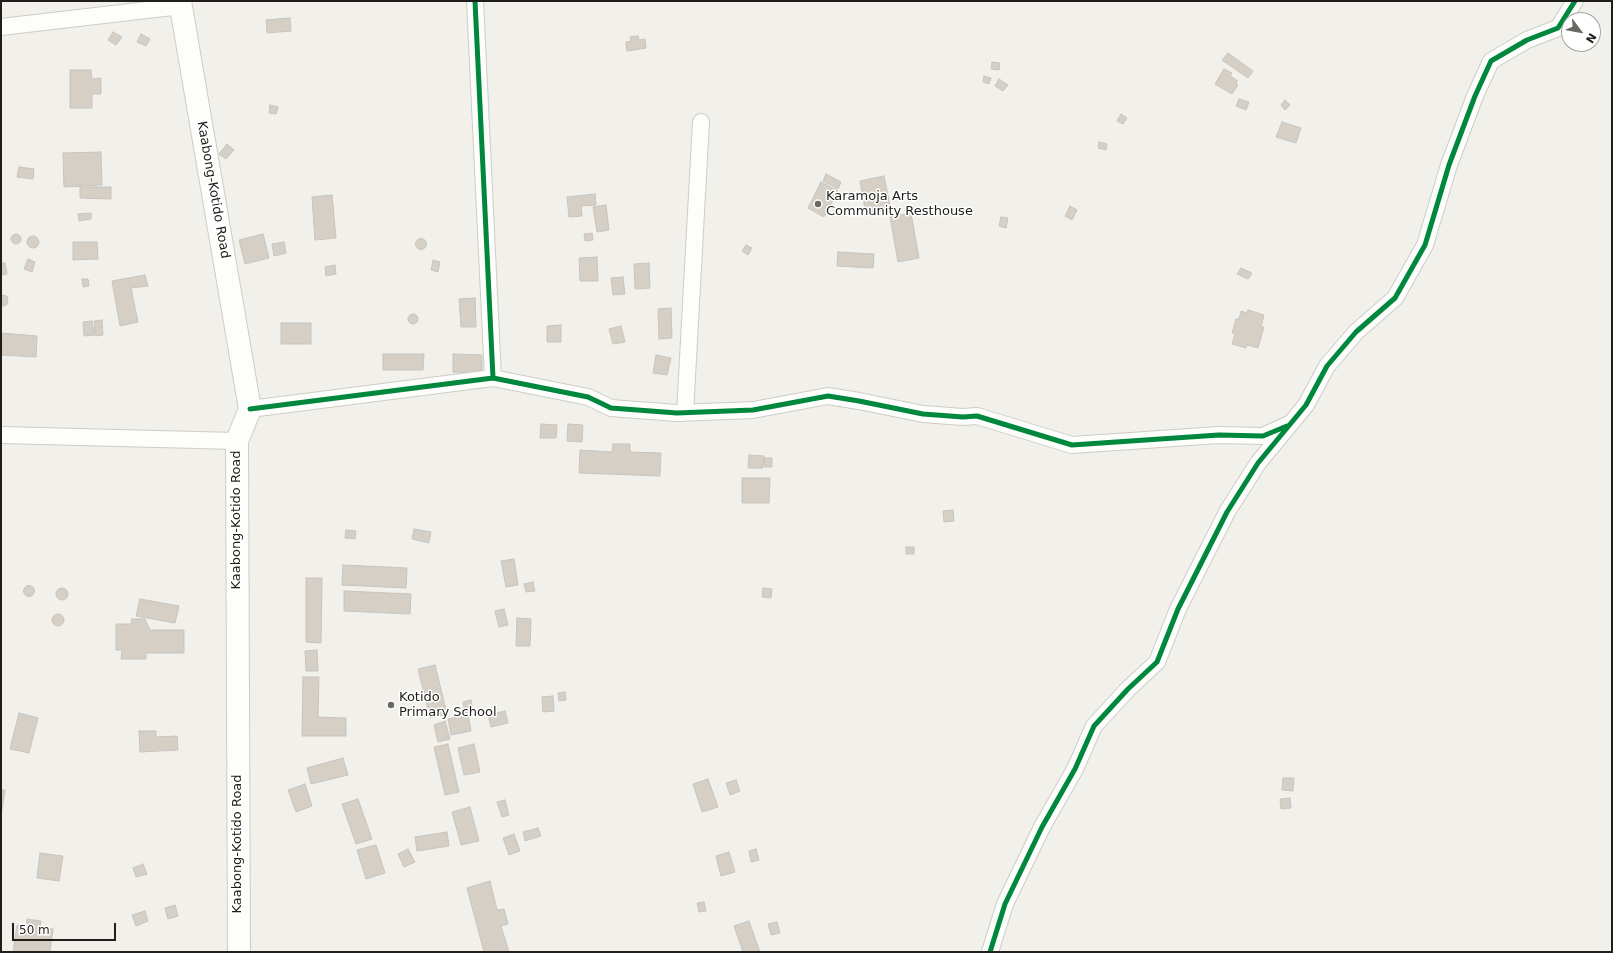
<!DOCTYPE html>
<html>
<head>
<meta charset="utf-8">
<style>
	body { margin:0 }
	#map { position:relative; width:1613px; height:953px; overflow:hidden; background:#f2f0ea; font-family:"DejaVu Sans",sans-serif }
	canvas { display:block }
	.frame { position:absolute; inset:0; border:2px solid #201e1a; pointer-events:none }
	.north { position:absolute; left:1561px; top:12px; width:40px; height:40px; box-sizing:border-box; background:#fff; border:1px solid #a6a5a3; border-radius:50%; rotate:122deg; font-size:11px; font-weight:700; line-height:16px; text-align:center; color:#201e1a }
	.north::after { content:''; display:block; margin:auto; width:14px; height:18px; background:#6a6863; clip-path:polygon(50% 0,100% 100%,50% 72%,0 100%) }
	.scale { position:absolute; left:12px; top:923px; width:104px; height:18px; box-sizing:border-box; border:2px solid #201e1a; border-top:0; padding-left:5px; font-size:12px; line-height:14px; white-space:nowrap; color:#201e1a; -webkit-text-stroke:3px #fff; paint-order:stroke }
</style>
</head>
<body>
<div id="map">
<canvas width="1613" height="953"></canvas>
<div class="frame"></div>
<div class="north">N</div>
<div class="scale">50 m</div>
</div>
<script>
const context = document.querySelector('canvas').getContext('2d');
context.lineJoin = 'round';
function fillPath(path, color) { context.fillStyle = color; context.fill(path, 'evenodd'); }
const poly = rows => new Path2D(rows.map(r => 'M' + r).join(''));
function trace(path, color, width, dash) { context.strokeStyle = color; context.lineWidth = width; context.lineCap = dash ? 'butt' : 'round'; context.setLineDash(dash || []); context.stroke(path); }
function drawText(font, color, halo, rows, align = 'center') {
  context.font = font + ' "DejaVu Sans",sans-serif'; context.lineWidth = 3; context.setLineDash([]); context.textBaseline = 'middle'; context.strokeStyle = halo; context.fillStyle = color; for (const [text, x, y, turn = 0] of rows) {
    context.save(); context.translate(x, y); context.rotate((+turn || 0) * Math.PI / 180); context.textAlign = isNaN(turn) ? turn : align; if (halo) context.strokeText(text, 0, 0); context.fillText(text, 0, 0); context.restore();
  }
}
const building = poly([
	[290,18,291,31,267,33,266,20,290,18],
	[113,32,122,37,116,45,108,40,113,32],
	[141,34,150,39,146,46,137,42,141,34],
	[638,36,639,40,645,39,646,48,627,51,626,42,631,41,630,37,638,36],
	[1228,53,1253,71,1248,78,1222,60,1228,53],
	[992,62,1000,63,999,70,991,69,992,62],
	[1224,69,1232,73,1230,76,1238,81,1236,83,1238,85,1232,94,1215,84,1224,69],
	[70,70,91,70,92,79,101,78,101,94,92,94,92,108,70,108,70,70],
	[984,76,991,78,989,84,983,82,984,76],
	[999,79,1008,85,1003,91,995,86,999,79],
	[1239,99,1249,102,1246,110,1236,106,1239,99],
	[1285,100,1290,105,1285,110,1281,105,1285,100],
	[270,105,278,107,276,114,269,113,270,105],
	[1121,114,1127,118,1123,124,1117,121,1121,114],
	[1282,122,1301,128,1296,143,1276,137,1282,122],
	[1099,142,1107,144,1106,150,1098,148,1099,142],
	[227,144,234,150,226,159,219,154,227,144],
	[101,152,102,185,64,187,63,153,101,152],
	[19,167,34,169,33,179,17,177,19,167],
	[826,174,841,182,838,189,823,181,826,174],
	[884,176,891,210,866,215,860,181,884,176],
	[821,182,838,191,824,217,808,208,821,182],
	[80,187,111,187,111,199,80,198,80,187],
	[595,194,596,205,581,206,582,216,569,217,567,197,595,194],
	[332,195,336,238,315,240,312,197,332,195],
	[606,205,609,230,597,232,593,207,606,205],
	[1070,206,1077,210,1072,220,1065,216,1070,206],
	[91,213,91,219,79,221,78,214,91,213],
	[911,213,919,258,898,262,890,217,911,213],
	[1001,217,1008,218,1006,228,999,226,1001,217],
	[592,233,593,240,585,241,584,234,592,233],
	[263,234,269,258,245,264,239,240,263,234],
	'11 239a5 5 0 1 1 10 0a5 5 0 1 1-10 0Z',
	'27 242a6 6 0 1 1 12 0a6 6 0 1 1-12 0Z',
	'415.5 244a5.5 5.5 0 1 1 11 0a5.5 5.5 0 1 1-11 0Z',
	[73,242,97,242,98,259,73,260,73,242],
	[284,242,286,253,274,256,272,244,284,242],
	[746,245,752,248,748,255,742,251,746,245],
	[838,252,874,254,873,268,837,266,838,252],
	[597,257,598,281,580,281,579,258,597,257],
	[28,259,35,262,32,272,24,269,28,259],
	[433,260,440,262,438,272,431,270,433,260],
	[1,263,5,263,7,274,1,275,1,263],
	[649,263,650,288,635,289,634,264,649,263],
	[335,265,336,274,326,276,325,267,335,265],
	[1241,268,1252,273,1248,279,1237,274,1241,268],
	[145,275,148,286,131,288,138,322,120,326,112,281,145,275],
	[623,277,625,294,613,295,611,278,623,277],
	[82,279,88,279,89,286,83,287,82,279],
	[1,295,7,296,8,298,7,304,5,306,1,306,1,295],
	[475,298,476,327,461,327,459,299,475,298],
	[671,308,672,338,659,339,658,309,671,308],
	[1248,310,1264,315,1261,327,1264,327,1258,348,1247,345,1246,348,1232,344,1235,334,1232,333,1236,319,1239,319,1241,311,1247,313,1248,310],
	'408 319a5 5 0 1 1 10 0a5 5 0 1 1-10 0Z',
	[102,320,103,335,95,336,94,321,102,320],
	[92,321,94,335,84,336,83,322,92,321],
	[281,323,311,323,311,344,281,344,281,323],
	[561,325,561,342,547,342,547,326,561,325],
	[621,326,625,342,613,344,609,329,621,326],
	[1,333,37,336,36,357,1,355,1,333],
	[383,354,424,354,423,370,383,370,383,354],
	[453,354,482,355,482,373,453,372,453,354],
	[656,355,671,358,667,375,653,373,656,355],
	[541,424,557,425,556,438,540,438,541,424],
	[568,424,583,425,582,442,567,441,568,424],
	[613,444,630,444,630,452,661,453,660,476,579,473,580,450,612,452,613,444],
	[749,455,764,456,763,468,748,468,749,455],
	[764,458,772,458,772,467,765,467,764,458],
	[742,478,770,478,769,503,742,503,742,478],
	[953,510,954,521,944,522,943,511,953,510],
	[414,529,431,532,429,543,412,539,414,529],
	[346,530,356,531,355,539,345,538,346,530],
	[906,547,914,547,914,554,906,554,906,547],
	[514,559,518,585,506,587,501,561,514,559],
	[343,565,407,568,406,588,342,585,343,565],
	[306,578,322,578,321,643,306,642,306,578],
	[533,582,535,591,526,592,524,584,533,582],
	'23.5 591a5.5 5.5 0 1 1 11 0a5.5 5.5 0 1 1-11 0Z',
	'56 594a6 6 0 1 1 12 0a6 6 0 1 1-12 0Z',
	[763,588,772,589,771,598,762,597,763,588],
	[344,591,411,594,410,614,344,611,344,591],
	[140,599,179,606,175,623,136,616,140,599],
	[504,609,508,625,499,627,495,611,504,609],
	'52 620a6 6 0 1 1 12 0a6 6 0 1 1-12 0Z',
	[517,618,531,619,530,646,516,646,517,618],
	[132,619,145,619,150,630,184,630,184,653,146,653,146,659,121,659,122,650,116,650,116,624,131,624,132,619],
	[317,650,318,671,306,671,305,651,317,650],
	[435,665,447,714,430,718,418,669,435,665],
	[303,677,319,677,318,717,346,718,346,736,302,736,303,677],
	[565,692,566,700,559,701,558,693,565,692],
	[553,696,554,711,543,712,542,697,553,696],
	[471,700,473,711,465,713,463,702,471,700],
	[505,711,508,723,491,727,488,715,505,711],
	[19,713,38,718,29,753,10,749,19,713],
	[468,715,471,731,451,735,448,719,468,715],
	[445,721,450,739,438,742,434,725,445,721],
	[139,731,156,731,156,737,177,736,178,750,140,752,139,731],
	[448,744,459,792,445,795,434,747,448,744],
	[474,744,480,772,464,775,458,748,474,744],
	[343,758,348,775,311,784,307,768,343,758],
	[1283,778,1294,778,1293,791,1282,790,1283,778],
	[708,779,718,807,702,812,693,784,708,779],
	[736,780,740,791,730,795,726,783,736,780],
	[305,784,312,806,296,812,288,790,305,784],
	[1,790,5,790,1,816,1,790],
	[1290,798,1291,808,1281,809,1280,799,1290,798],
	[358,799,372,839,356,844,342,804,358,799],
	[505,800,509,815,502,817,497,802,505,800],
	[470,807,479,841,461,845,452,812,470,807],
	[538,828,541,836,525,841,523,832,538,828],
	[447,832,449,846,417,851,415,837,447,832],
	[514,834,520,851,509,855,503,838,514,834],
	[376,845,385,873,366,879,357,850,376,845],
	[408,849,415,862,404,867,398,854,408,849],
	[756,849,759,860,751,862,749,851,756,849],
	[729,852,735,872,721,876,716,856,729,852],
	[40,853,63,856,59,881,37,878,40,853],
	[143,864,147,874,136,877,133,868,143,864],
	[490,881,497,910,504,909,508,924,501,926,509,952,484,952,467,888,490,881],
	[704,902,706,911,699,912,697,903,704,902],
	[175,905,178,916,168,919,165,908,175,905],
	[145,911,148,921,136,926,132,915,145,911],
	[27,919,41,921,40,928,53,929,50,952,13,952,17,925,26,926,27,919],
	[749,921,760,952,743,952,734,926,749,921],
	[777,922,780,933,771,935,768,924,777,922]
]);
fillPath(building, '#d5cfc5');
trace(building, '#c6c4c0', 1);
const street = poly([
	[1,27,181,6],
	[493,378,588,397,611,408,677,413,753,410,828,396,859,401,923,414,963,417,977,416,1072,445,1219,435,1263,436,1287,425],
	[250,409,493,378,475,1],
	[685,413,701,122],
	[1,435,237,441],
	[990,952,1005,904,1042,827,1075,769,1094,726,1128,689,1157,662,1178,609,1227,512,1258,463,1306,405,1327,366,1356,332,1395,298,1425,245,1449,165,1475,96,1491,61,1527,40,1558,28,1575,1]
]);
const secondary = poly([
	[180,1,250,409,237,441,239,952]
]);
trace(street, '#cdccc7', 18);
trace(secondary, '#cdccc7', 24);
trace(street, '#fdfdfc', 16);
trace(secondary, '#fdfdfc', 22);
trace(poly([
	[493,378,588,397,611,408,677,413,753,410,828,396,859,401,923,414,963,417,977,416,1072,445,1219,435,1263,436,1287,426],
	[250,409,493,378,475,1],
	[990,952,1005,904,1042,827,1075,769,1094,726,1128,689,1157,662,1178,609,1227,512,1258,463,1306,405,1327,366,1356,332,1395,298,1425,245,1449,165,1475,96,1491,61,1527,40,1558,28,1575,1]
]), '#00873e', 5);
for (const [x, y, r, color] of [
	[818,204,4,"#6a6863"],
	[391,705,4,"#6a6863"]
]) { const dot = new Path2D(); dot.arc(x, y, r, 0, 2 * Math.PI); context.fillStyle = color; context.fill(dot); trace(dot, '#fff', 1.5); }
drawText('13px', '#201e1a', '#fff', [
	["Kaabong-Kotido Road",213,190,80],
	["Kaabong-Kotido Road",237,520,-90],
	["Kaabong-Kotido Road",238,844,-90]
]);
drawText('13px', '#201e1a', '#fff', [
	["Karamoja Arts",826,197],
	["Community Resthouse",826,212],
	["Kotido",399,698],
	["Primary School",399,713]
], 'left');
</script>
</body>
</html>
